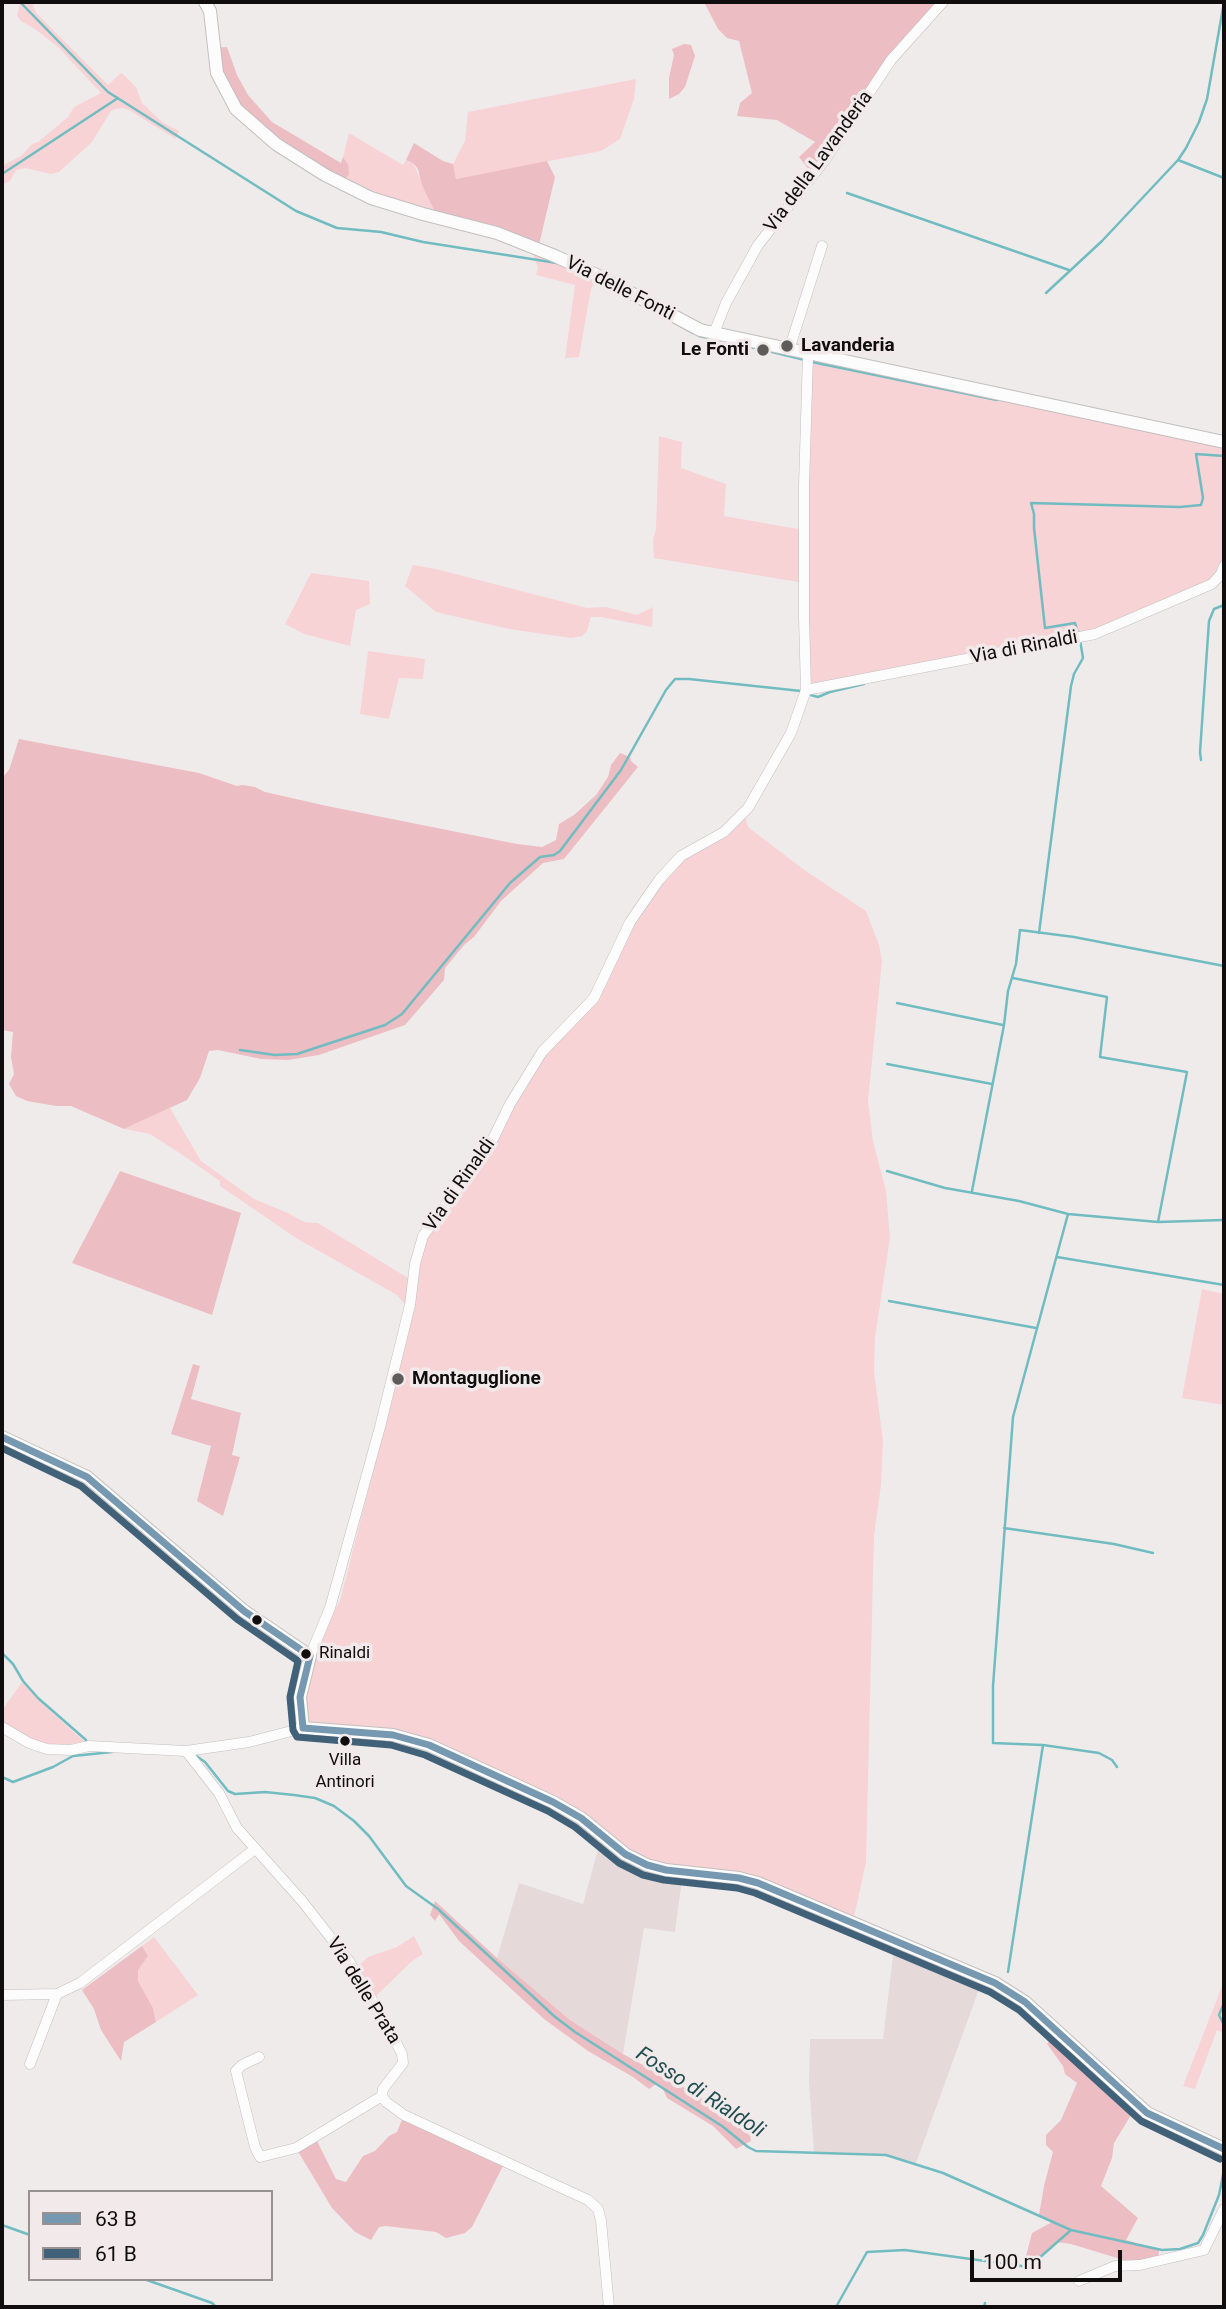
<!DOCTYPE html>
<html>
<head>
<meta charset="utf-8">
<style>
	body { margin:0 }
	#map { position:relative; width:1226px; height:2309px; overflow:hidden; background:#f0ebeb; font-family:Roboto,sans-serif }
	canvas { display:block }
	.frame { position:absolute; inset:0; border:4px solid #0f0d0d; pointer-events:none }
	.legend { position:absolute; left:28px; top:2190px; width:245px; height:91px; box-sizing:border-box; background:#f2e9ea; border:2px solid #979192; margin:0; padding:9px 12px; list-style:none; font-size:21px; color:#0f0d0d }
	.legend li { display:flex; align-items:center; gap:14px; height:35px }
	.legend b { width:35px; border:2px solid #979192 }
	.scale { position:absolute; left:970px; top:2250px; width:152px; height:32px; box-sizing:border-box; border:4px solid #0f0d0d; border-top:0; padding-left:9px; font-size:21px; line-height:24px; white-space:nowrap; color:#0f0d0d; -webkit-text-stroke:5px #f2e9ea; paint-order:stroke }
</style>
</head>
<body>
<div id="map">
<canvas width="1226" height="2309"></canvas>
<div class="frame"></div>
<ul class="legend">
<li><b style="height:9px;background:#7698b0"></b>63 B</li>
<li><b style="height:9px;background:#406178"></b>61 B</li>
</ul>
<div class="scale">100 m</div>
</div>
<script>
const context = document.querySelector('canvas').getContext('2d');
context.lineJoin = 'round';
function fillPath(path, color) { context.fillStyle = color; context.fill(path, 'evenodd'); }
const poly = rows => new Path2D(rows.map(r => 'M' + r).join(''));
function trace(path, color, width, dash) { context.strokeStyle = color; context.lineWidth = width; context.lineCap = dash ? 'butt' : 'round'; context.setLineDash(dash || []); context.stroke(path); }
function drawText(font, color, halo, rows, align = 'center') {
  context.font = font + ' Roboto,sans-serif'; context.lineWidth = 7; context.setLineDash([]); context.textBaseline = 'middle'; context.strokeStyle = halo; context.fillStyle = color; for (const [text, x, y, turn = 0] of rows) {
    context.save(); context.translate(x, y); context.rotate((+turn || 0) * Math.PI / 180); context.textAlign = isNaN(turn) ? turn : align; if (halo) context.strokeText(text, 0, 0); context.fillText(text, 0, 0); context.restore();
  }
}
fillPath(poly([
	[602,1835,683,1872,675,1932,644,1928,623,2054,570,2020,497,1958,519,1883,583,1904],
	[895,1940,983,1978,916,2163,886,2155,814,2154,809,2082,810,2039,883,2039]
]), '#e5d9da');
fillPath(poly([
	[20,2,35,2,33,5,36,13,108,85,121,73,124,75,136,87,142,103,162,122,179,131,176,139,129,110,123,108,115,109,111,111,92,142,59,172,51,174,25,168,16,170,10,181,2,185,2,166,21,156,32,144,38,142,68,117,74,107,101,93,59,48,35,29,21,21,17,16],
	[636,79,634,99,620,139,601,151,456,179,453,164,465,141,468,112],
	[349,133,403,165,406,160,413,163,438,218,342,183,348,164,343,157],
	[530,246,599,276,591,289,579,357,565,358,575,285,536,275,538,268],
	[808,355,1224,442,1224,566,1212,584,1095,634,806,690,804,583,654,558,653,539,656,529,659,436,682,442,681,468,726,484,724,516,804,530],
	[413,565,436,569,587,608,606,607,637,615,653,607,652,627,601,617,591,617,587,631,582,636,571,638,509,629,436,612,405,586],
	[311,573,369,581,370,604,356,610,350,646,304,634,285,624],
	[368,651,425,659,423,679,399,678,389,719,360,714],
	[744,813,748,827,803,869,866,911,879,945,882,961,868,1101,873,1141,886,1191,890,1238,875,1338,874,1371,883,1441,881,1485,874,1536,866,1862,853,1922,790,1895,647,1865,581,1818,429,1745,303,1728,310,1656,340,1601,413,1314,397,1295,296,1238,220,1186,220,1181,181,1154,150,1134,124,1129,170,1108,201,1161,254,1199,288,1213,304,1222,318,1223,413,1281,423,1236,491,1143,542,1052,582,1013,630,922,681,856],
	[1202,1289,1224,1294,1224,1405,1182,1398],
	[23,1681,47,1708,89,1746,47,1749,2,1727,2,1710],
	[414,1936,423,1954,412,1961,372,2000,354,1970,368,1957,397,1947],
	[154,1937,198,1995,156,2022,153,2008,138,1981,137,1970,148,1956,142,1946],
	[1224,1981,1224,2033,1217,2030,1195,2089,1183,2086]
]), '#f7d3d6');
fillPath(poly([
	[704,2,943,2,891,61,813,175,799,157,815,142,777,120,737,116,740,103,752,93,739,41,727,38,718,29],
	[684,44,691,45,695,56,685,87,679,94,669,99,669,78,674,55,672,49],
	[227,47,237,75,248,95,272,122,341,163,343,157,348,164,349,174,342,183,236,109,215,48],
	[414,143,443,161,453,164,456,179,547,161,555,177,538,249,438,218,422,185,418,169,413,163,406,160],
	[19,739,199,773,237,786,243,785,255,787,265,792,327,806,517,844,542,847,556,840,559,824,574,815,596,795,608,777,611,765,620,753,630,757,631,761,638,767,564,859,543,863,501,901,474,937,465,944,445,968,444,980,405,1025,319,1055,288,1060,261,1059,218,1050,209,1051,200,1078,187,1100,124,1129,71,1106,56,1106,27,1101,16,1096,9,1084,14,1074,11,1057,13,1032,2,1030,2,778,9,770],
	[120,1171,241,1213,212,1315,72,1263],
	[193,1364,200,1366,191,1399,241,1413,232,1455,240,1457,223,1516,197,1501,211,1446,171,1434],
	[435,1901,497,1958,570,2020,623,2054,692,2092,737,2120,749,2124,751,2141,736,2149,713,2126,667,2098,662,2087,656,2084,649,2089,633,2077,588,2051,544,2019,459,1941,439,1914,435,1921,430,1915],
	[142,1946,148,1956,138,1970,138,1981,153,2008,156,2022,124,2042,121,2061,101,2030,94,2009,82,1990],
	[1056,2031,1137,2105,1114,2143,1112,2158,1101,2186,1138,2218,1126,2240,1159,2250,1158,2262,1140,2265,1071,2244,1057,2242,1029,2267,1025,2260,1032,2233,1052,2222,1039,2215,1044,2186,1053,2152,1046,2145,1046,2135,1061,2120,1077,2083,1065,2074,1063,2066,1047,2044],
	[404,2115,505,2162,472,2227,465,2233,446,2238,436,2232,386,2226,379,2227,371,2240,355,2232,332,2208,296,2148,315,2137,336,2179,346,2182,363,2156,375,2151,389,2136,397,2132]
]), '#ecbdc2');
trace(poly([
	[20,2,108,92,296,211,337,228,381,232,423,242,557,263],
	[1178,160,1224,178],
	[2,174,118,98],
	[847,193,1069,270],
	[1046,293,1102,241,1178,160,1186,148,1199,122,1207,99,1224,2],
	[675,323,693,333],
	[699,336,754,348],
	[764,350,805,360],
	[812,362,997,400],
	[1078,633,1075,623,1045,628,1034,528,1034,514,1031,503,1180,507,1201,505,1203,498,1196,454,1224,456],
	[807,694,818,697,830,692,864,684],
	[1201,760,1200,752,1209,621,1214,609,1224,605],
	[1039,933,1071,686,1074,674,1083,658,1080,640],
	[1013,978,1107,997,1100,1057,1187,1072,1158,1222],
	[897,1003,1003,1025],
	[240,1050,275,1055,297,1054,385,1025,402,1014,510,883,540,857,554,855,560,851,621,770,666,690,675,679,689,679,801,691],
	[887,1064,992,1084],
	[887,1171,945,1188,1019,1201,1068,1214,1158,1222,1224,1220],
	[972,1191,1004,1025,1008,991,1016,964,1020,930,1074,937,1224,966],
	[1068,1214,1013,1417,993,1686,993,1743,1043,1745,1099,1753,1112,1760,1117,1767],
	[1057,1257,1224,1285],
	[889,1301,1036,1328],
	[1224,1439,1224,1451],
	[1004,1528,1114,1544,1153,1553],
	[2,1653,13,1664,23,1681,38,1698,86,1740,86,1744],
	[195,1755,205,1762,228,1791,235,1794,265,1792,294,1795,315,1798,334,1806,354,1821,369,1836,406,1886,438,1909,554,2016,575,2032,722,2126,748,2147,756,2151,886,2155,943,2173,1071,2230,1162,2250,1180,2249,1198,2243,1203,2235,1219,2195,1224,2170],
	[2,1777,13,1782,53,1767,73,1756,112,1752],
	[1008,1972,1043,1745],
	[1224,2003,1219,2015,1224,2025],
	[2,2225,30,2235],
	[144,2279,212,2303,216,2307],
	[836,2307,867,2252,905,2250,1029,2267,1071,2230],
	[984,2307,985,2303]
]), '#71bcc0', 2.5);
const minor = poly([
	[714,333,726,303,758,245,825,160,891,60,943,2],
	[789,350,822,246],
	[806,690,1095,634,1212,584,1221,574,1224,566],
	[310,1656,330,1608,380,1427,410,1305,415,1264,423,1236,491,1143,510,1104,542,1052,594,998,630,922,659,880,681,856,724,832,748,808,791,733,806,690,804,617,804,486,808,355],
	[2,1727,29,1743,47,1749,71,1750,89,1746,186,1751,249,1742,303,1728],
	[186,1751,219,1793,237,1828,302,1901,349,1961,386,2023,402,2054,403,2063,383,2089,382,2096,386,2102,404,2115,588,2200,598,2209,601,2221,609,2307],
	[2,1995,57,1994,80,1983,255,1849],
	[259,2057,242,2065,236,2071,255,2147,260,2157,296,2148,382,2096],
	[30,2064,57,1994],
	[1079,2281,1115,2266,1140,2265,1204,2250,1224,2209]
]);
const tertiary = poly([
	[205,2,210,11,217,73,236,109,276,144,325,175,371,198,423,214,497,233,555,256,601,277,700,330,1224,442],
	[2,1437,87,1477,244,1611,310,1656,300,1697,303,1728,393,1735,429,1745,553,1802,581,1818,625,1854,647,1865,666,1870,739,1878,758,1883,995,1983,1025,2002,1147,2113,1224,2149]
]);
trace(minor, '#c2bfbf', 11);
trace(tertiary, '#c2bfbf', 14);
trace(minor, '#fdfcfc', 10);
trace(tertiary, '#fdfcfc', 12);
trace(poly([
	[2,1437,87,1477,244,1611,310,1656],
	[303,1728,393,1735,429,1745,553,1802,581,1818,625,1854,647,1865,666,1870,739,1878,758,1883,995,1983,1025,2002,1147,2113,1224,2149],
	[303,1728,300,1697,310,1656]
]), '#7698b0', 7);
trace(poly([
	[2,1448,81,1486,237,1619,298,1661,290,1697,293,1730,297,1737,391,1745,425,1755,548,1811,575,1827,619,1863,643,1875,664,1880,737,1888,755,1893,990,1992,1019,2010,1141,2121,1220,2159]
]), '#406178', 7);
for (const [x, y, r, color] of [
	[787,346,7,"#5e5b5b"],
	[763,350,7,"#5e5b5b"],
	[398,1379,7,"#5e5b5b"],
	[257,1620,6,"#0f0d0d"],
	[306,1654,6,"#0f0d0d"],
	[345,1741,6,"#0f0d0d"]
]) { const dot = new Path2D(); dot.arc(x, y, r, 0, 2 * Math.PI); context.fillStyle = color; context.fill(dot); trace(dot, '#f2e9ea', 2.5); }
drawText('17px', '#0f0d0d', '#f2e9ea', [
	["Rinaldi",319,1654],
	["Villa",345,1761,"center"],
	["Antinori",345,1783,"center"]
], 'left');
drawText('19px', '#0f0d0d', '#f2e9ea', [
	["Via della Lavanderia",819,162,-54],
	["Via delle Fonti",620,289,27],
	["Via di Rinaldi",1024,648,-11],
	["Via di Rinaldi",460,1185,-55],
	["Via delle Prata",363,1991,58]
]);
drawText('bold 19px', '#0f0d0d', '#f2e9ea', [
	["Lavanderia",801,346],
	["Le Fonti",749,350,"right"],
	["Montaguglione",412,1379]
], 'left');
drawText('italic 21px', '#1f4e50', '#f2e9ea', [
	["Fosso di Rialdoli",700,2093,33]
]);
</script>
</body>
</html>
